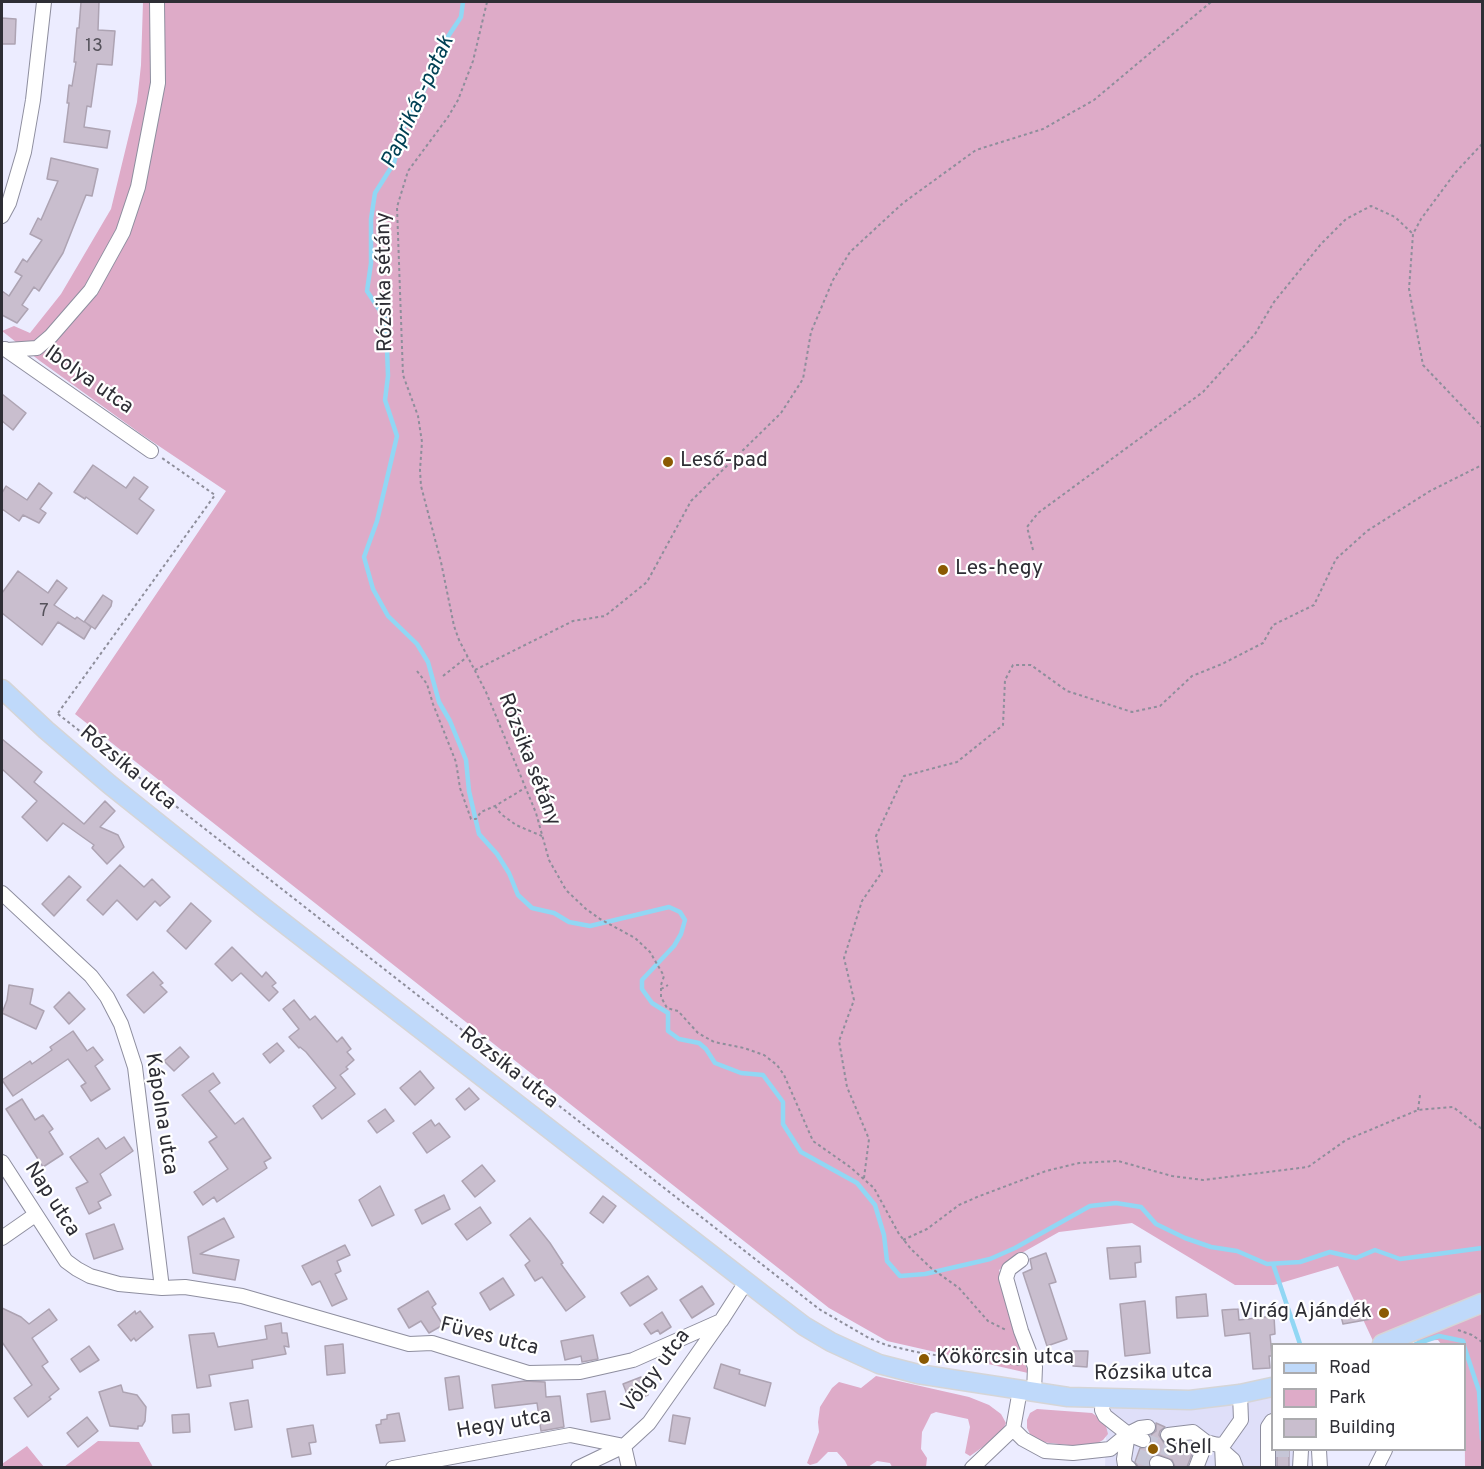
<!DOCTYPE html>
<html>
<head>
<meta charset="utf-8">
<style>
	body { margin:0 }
	#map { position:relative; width:1484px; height:1469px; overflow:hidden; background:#ececff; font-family:Overpass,sans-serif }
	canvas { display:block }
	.frame { position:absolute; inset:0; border:3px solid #2e2e35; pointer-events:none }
	.legend { position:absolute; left:1271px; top:1343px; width:195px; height:108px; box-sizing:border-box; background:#fff; border:2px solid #ababae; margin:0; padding:8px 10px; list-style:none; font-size:18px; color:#2e2e35 }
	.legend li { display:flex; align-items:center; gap:12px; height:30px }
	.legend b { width:30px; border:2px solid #ababae }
</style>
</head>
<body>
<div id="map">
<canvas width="1484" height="1469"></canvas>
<div class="frame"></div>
<ul class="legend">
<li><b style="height:8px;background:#bfd9fa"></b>Road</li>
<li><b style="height:16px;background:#deabc8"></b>Park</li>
<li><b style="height:16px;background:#c9bece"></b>Building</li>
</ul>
</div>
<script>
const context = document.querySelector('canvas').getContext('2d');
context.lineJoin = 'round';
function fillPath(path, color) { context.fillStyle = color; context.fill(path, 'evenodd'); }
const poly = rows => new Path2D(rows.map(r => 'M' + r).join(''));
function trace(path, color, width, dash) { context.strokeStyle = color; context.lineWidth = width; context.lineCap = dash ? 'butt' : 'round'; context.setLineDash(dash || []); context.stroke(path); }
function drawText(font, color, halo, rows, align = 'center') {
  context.font = font + ' Overpass,sans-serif'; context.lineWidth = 4.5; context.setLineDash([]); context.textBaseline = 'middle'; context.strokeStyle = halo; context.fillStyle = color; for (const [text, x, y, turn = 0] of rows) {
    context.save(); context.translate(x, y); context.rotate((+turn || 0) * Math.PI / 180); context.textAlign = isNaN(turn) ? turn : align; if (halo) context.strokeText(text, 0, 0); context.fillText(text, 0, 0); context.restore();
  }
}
fillPath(poly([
	[1272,1396,1272,1450,1305,1450,1306,1468,1105,1468,1107,1405,1205,1407,1264,1399]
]), '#dfdff9');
fillPath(poly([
	[143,2,1482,2,1482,1467,1465,1467,1464,1344,1441,1344,1438,1340,1374,1343,1338,1266,1274,1285,1235,1285,1132,1223,1059,1232,1020,1254,999,1270,1028,1373,887,1341,829,1308,75,714,226,491,141,434,40,361,2,331,14,326,30,333,61,294,111,209,137,102,141,65],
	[876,1376,969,1397,989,1405,1001,1414,1006,1423,1001,1434,970,1456,965,1453,970,1427,968,1419,936,1412,931,1414,922,1432,921,1449,927,1458,926,1467,892,1467,890,1463,877,1461,868,1467,848,1467,845,1461,837,1452,828,1452,817,1463,810,1465,807,1463,819,1432,818,1422,820,1407,832,1388,839,1382,861,1388],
	[1037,1409,1092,1413,1105,1422,1108,1434,1103,1440,1096,1444,1077,1446,1041,1442,1030,1434,1027,1428,1027,1420,1030,1413],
	[98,1441,139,1442,153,1467,64,1467],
	[27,1446,44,1467,2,1467,2,1464]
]), '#deabc8');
trace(poly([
	[463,2,461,17,443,44,430,79,401,133,394,163,375,193,371,219,371,263,367,291,386,320,388,376,385,400,397,436,377,521,364,557,373,589,388,616,417,644,428,662,439,702,450,721,466,760,469,791,479,834,497,854,509,873,518,895,532,908,554,913,569,922,590,926,669,907,680,912,685,920,681,934,674,946,642,980,642,989,652,1003,668,1013,668,1031,679,1039,699,1043,706,1049,715,1063,741,1073,763,1075,783,1102,783,1124,801,1152,857,1183,875,1205,884,1235,887,1261,900,1276,925,1274,990,1259,1015,1248,1090,1206,1116,1203,1141,1207,1156,1224,1185,1238,1211,1247,1237,1251,1267,1264,1300,1262,1330,1252,1356,1258,1375,1250,1400,1259,1482,1248],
	[1273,1264,1300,1344],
	[1416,1344,1439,1336,1463,1341,1464,1344],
	[1464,1346,1479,1391,1482,1439]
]), '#91d7f4', 4.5);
const building = poly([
	[81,2,99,2,98,30,115,31,112,65,97,64,91,107,87,106,84,127,110,131,107,148,64,142,69,103,67,103,69,85,72,86,76,62,74,62,77,28,79,28,81,2],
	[2,18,16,19,15,44,2,44,2,18],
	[51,158,98,169,92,196,86,195,63,253,39,291,34,287,22,305,28,309,17,323,2,315,2,291,9,296,22,276,15,272,23,259,27,262,42,240,30,234,38,218,41,220,58,181,47,179,51,158],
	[2,394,26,413,13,430,2,421,2,394],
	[93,465,126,488,134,477,148,487,139,499,154,510,137,534,86,497,85,499,74,492,93,465],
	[39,483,52,493,40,509,46,513,39,523,23,515,19,521,2,509,2,493,6,486,27,500,39,483],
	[18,571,48,593,57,580,67,588,54,605,75,619,77,617,84,622,103,595,112,601,111,606,95,629,85,622,91,627,84,639,58,622,42,645,2,613,2,593,18,571],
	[2,739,42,772,34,782,84,824,105,801,115,811,100,827,118,835,124,847,107,864,92,848,94,845,63,823,47,841,22,817,37,801,2,769,2,739],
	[120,865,144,887,152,879,170,897,160,906,155,901,137,920,117,900,103,915,87,900,120,865],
	[69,876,81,887,54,916,42,904,69,876],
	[191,903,211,921,186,949,167,931,191,903],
	[232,947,262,977,266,972,276,983,272,986,278,992,269,1001,241,973,232,981,215,964,232,947],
	[153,972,163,983,160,985,167,992,144,1013,127,995,153,972],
	[9,985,33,989,30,1004,44,1011,36,1029,2,1013,7,1000,9,985],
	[69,992,85,1009,69,1024,54,1007,69,992],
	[294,1000,310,1020,315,1016,337,1042,342,1037,351,1049,347,1052,354,1060,346,1067,348,1069,340,1075,355,1094,322,1119,313,1106,336,1088,306,1052,300,1047,299,1048,289,1037,299,1029,283,1009,294,1000],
	[73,1031,87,1051,93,1047,103,1060,95,1066,110,1089,91,1101,81,1086,86,1083,68,1059,13,1096,2,1080,30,1061,32,1064,52,1050,50,1047,73,1031],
	[277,1043,284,1051,270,1063,263,1054,277,1043],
	[180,1047,189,1057,174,1071,164,1061,180,1047],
	[420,1071,434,1088,415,1105,400,1088,420,1071],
	[213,1073,220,1083,209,1091,235,1124,243,1118,271,1158,264,1162,267,1168,217,1202,214,1197,203,1205,194,1192,228,1169,209,1142,217,1137,182,1095,213,1073],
	[469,1088,479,1099,465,1110,456,1099,469,1088],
	[22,1099,35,1120,43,1115,53,1129,49,1132,63,1154,43,1167,6,1109,22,1099],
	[385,1109,394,1121,377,1133,368,1121,385,1109],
	[431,1120,435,1126,439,1123,450,1137,427,1153,413,1133,431,1120],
	[124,1137,133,1151,100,1174,111,1195,98,1202,101,1208,89,1214,76,1188,88,1182,70,1157,98,1138,106,1149,124,1137],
	[482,1165,495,1181,475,1197,462,1181,482,1165],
	[380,1186,394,1215,372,1226,359,1200,380,1186],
	[444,1195,450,1209,422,1224,415,1210,444,1195],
	[603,1196,616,1206,603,1223,590,1213,603,1196],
	[480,1207,491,1223,467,1240,455,1224,480,1207],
	[224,1218,234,1237,200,1254,239,1260,235,1280,193,1273,188,1237,224,1218],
	[530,1218,550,1243,563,1263,561,1264,585,1297,566,1311,542,1277,535,1281,525,1265,530,1261,510,1235,530,1218],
	[114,1224,123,1249,94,1259,86,1234,114,1224],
	[345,1245,350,1255,337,1261,341,1271,335,1274,347,1299,332,1306,320,1281,312,1285,302,1266,345,1245],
	[1140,1246,1141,1262,1135,1263,1136,1277,1110,1279,1107,1248,1140,1246],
	[1046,1253,1056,1282,1049,1284,1067,1339,1047,1346,1023,1273,1032,1269,1030,1259,1046,1253],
	[648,1276,657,1289,630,1306,621,1293,648,1276],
	[503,1278,514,1295,490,1310,480,1293,503,1278],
	[702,1286,714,1304,692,1318,680,1300,702,1286],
	[428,1291,436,1304,432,1307,443,1325,429,1333,421,1321,409,1328,398,1309,428,1291],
	[1206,1294,1208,1316,1177,1318,1176,1297,1206,1294],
	[1145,1301,1150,1353,1125,1356,1120,1304,1145,1301],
	[1369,1307,1371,1319,1343,1324,1340,1312,1369,1307],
	[2,1308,21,1317,29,1324,49,1309,57,1320,32,1338,48,1362,42,1366,59,1389,49,1397,51,1399,28,1417,14,1398,32,1385,2,1342,2,1308],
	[1238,1309,1239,1320,1274,1316,1275,1334,1270,1335,1272,1356,1269,1356,1270,1368,1253,1369,1250,1333,1225,1336,1222,1310,1238,1309],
	[135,1311,136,1314,140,1311,153,1327,136,1341,134,1338,131,1341,118,1325,135,1311],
	[662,1312,671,1327,660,1334,658,1330,651,1334,644,1324,662,1312],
	[281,1323,282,1333,287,1333,289,1347,284,1346,286,1354,252,1360,253,1368,209,1375,211,1386,197,1388,189,1335,214,1333,218,1347,267,1339,265,1326,281,1323],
	[593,1335,598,1359,582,1362,581,1356,565,1360,561,1341,593,1335],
	[343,1344,345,1373,327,1375,325,1346,343,1344],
	[89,1346,99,1360,80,1372,71,1359,89,1346],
	[1073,1351,1088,1351,1087,1367,1073,1366,1073,1351],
	[721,1364,740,1370,739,1374,771,1383,765,1406,714,1388,721,1364],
	[459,1376,463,1408,449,1410,445,1378,459,1376],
	[641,1377,648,1395,630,1402,623,1384,641,1377],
	[525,1381,545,1382,546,1397,560,1396,564,1427,541,1431,537,1403,495,1408,492,1385,525,1381],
	[121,1385,123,1392,137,1395,146,1407,145,1421,142,1426,138,1426,138,1429,110,1426,99,1392,121,1385],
	[605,1391,610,1419,591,1422,587,1394,605,1391],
	[248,1400,252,1427,235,1430,230,1403,248,1400],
	[399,1413,405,1441,380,1443,376,1425,381,1424,381,1420,387,1419,387,1415,399,1413],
	[189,1414,190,1432,173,1433,172,1415,189,1414],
	[673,1415,690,1418,685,1444,669,1441,673,1415],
	[87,1417,98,1431,78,1447,67,1433,87,1417],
	[1156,1423,1165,1427,1160,1431,1159,1435,1164,1443,1178,1443,1194,1449,1187,1467,1175,1467,1172,1460,1156,1454,1149,1460,1149,1467,1138,1467,1135,1462,1140,1448,1148,1447,1151,1444,1151,1435,1156,1431,1156,1423],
	[313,1425,316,1442,309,1443,311,1454,292,1457,287,1429,313,1425],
	[1277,1449,1289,1449,1289,1467,1277,1467,1277,1449]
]);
fillPath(building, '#c9bece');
trace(building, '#ada3b2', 1.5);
trace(poly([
	[1143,1440,1171,1450],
	[1276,1450,1289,1450],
	[1138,1456,1157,1463]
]), '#c6c6d7', 14, [14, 7]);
const minor = poly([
	[2,216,9,203,24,152,33,100,44,2],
	[5,349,151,451],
	[7,350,37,348,51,336,91,290,123,232,138,187,158,83,157,2],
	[2,893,91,976,107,997,121,1024,135,1067,162,1288,119,1284,90,1276,77,1269,66,1261,2,1162],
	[2,1238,35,1215],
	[1021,1260,1009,1269,1006,1278,1021,1331,1035,1367,1034,1392],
	[162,1288,185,1287,242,1296,409,1344,432,1343,528,1373,580,1372,633,1360,721,1321,746,1282],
	[1103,1399,1102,1410,1105,1416,1128,1434],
	[1013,1429,1023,1439,1045,1451,1073,1453,1110,1449,1128,1434,1143,1440],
	[1128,1434,1124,1459,1125,1465,1129,1468],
	[1128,1434,1140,1428,1148,1427],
	[1168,1435,1193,1432,1206,1442,1218,1445,1224,1444,1241,1420,1240,1394],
	[1222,1445,1223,1468],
	[1319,1450,1320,1468],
	[1224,1452,1233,1460,1236,1468],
	[1157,1463,1166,1466],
	[393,1468,570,1435,624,1446,629,1468],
	[578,1468,624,1446,649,1423,720,1322],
	[972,1468,1013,1429,1020,1390],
	[1196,1468,1206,1442],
	[1268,1468,1268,1427,1272,1421],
	[1300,1468,1301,1450],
	[1376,1468,1385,1450]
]);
const major = poly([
	[2,689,46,730,109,784,263,907,766,1297,804,1326,831,1342,879,1364,918,1374,1068,1397,1190,1400,1240,1394,1272,1387],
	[1382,1344,1482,1303]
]);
trace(minor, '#8e8e9f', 16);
trace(major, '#d5d5d7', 21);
trace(poly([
	[487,2,473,61,458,100,448,117,408,171,397,207,403,375,418,416,422,442,420,470,421,486,441,562,454,626,459,640,486,692,536,813,549,860,566,890,586,909,600,919,635,938,650,952,664,976,661,985,661,997,667,1008,678,1011,698,1033,714,1042,744,1048,764,1055,777,1065,784,1075,813,1141,850,1167,874,1188,899,1234,911,1249,931,1268,959,1288,988,1321,1006,1330],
	[1482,144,1455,173,1421,219,1413,234,1409,289,1423,365,1482,427],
	[1033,550,1027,527,1038,513,1203,392,1255,334,1274,302,1321,244,1346,219,1371,206,1395,217,1413,234],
	[475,670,573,621,605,616,647,582,691,501,781,413,803,379,811,332,833,280,850,252,903,203,976,150,1043,129,1094,100,1211,2],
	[417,671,427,684,433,704,456,762,460,788,471,819,476,819,481,812,495,806,525,788],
	[443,676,467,657],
	[58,713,215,495,162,458],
	[58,714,819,1309,867,1337,886,1345,921,1353,924,1359],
	[495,806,501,814,516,825,542,836],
	[661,989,668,985],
	[1418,1110,1420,1095],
	[864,1178,869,1139,847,1087,839,1041,854,1000,844,958,862,901,882,872,876,836,904,776,957,762,1003,725,1005,680,1013,665,1031,665,1067,691,1132,712,1160,706,1192,676,1222,664,1263,643,1273,625,1314,605,1336,559,1367,531,1430,491,1482,465],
	[903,1240,927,1229,959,1205,977,1197,1046,1171,1079,1163,1118,1161,1172,1176,1203,1180,1308,1167,1346,1140,1418,1110,1453,1107,1482,1129],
	[1458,1330,1472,1335,1482,1342],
	[921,1353,956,1358],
	[955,1363,956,1358,1020,1365]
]), '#8e8e9b', 2, [3, 3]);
trace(minor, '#fff', 14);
trace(major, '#bfd9fa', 18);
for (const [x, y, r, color] of [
	[668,462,6,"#8b5a03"],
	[943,570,6,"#8b5a03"],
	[1384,1313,6,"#8b5a03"],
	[924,1359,6,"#8b5a03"],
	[1153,1449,6,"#8b5a03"]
]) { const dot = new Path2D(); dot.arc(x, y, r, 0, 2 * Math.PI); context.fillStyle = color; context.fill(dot); trace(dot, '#fff', 2); }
drawText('18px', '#55525b', null, [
	["13",94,47],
	["7",44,612]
]);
drawText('21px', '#2e2e35', '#fff', [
	["Rózsika sétány",386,282,-91],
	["Ibolya utca",88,381,35],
	["Rózsika sétány",528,760,69],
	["Rózsika utca",127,769,40],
	["Rózsika utca",508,1069,38],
	["Kápolna utca",160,1114,81],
	["Nap utca",51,1200,57],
	["Füves utca",489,1338,14],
	["Völgy utca",657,1372,-53],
	["Rózsika utca",1153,1374,-1],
	["Hegy utca",504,1425,-10]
]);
drawText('21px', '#2e2e35', '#fff', [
	["Leső-pad",680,462],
	["Les-hegy",955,570],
	["Virág Ajándék",1372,1313,"right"],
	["Kökörcsin utca",936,1359],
	["Shell",1165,1449]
], 'left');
drawText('italic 22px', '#004054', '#fff', [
	["Paprikás-patak",419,103,-65]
]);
</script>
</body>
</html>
